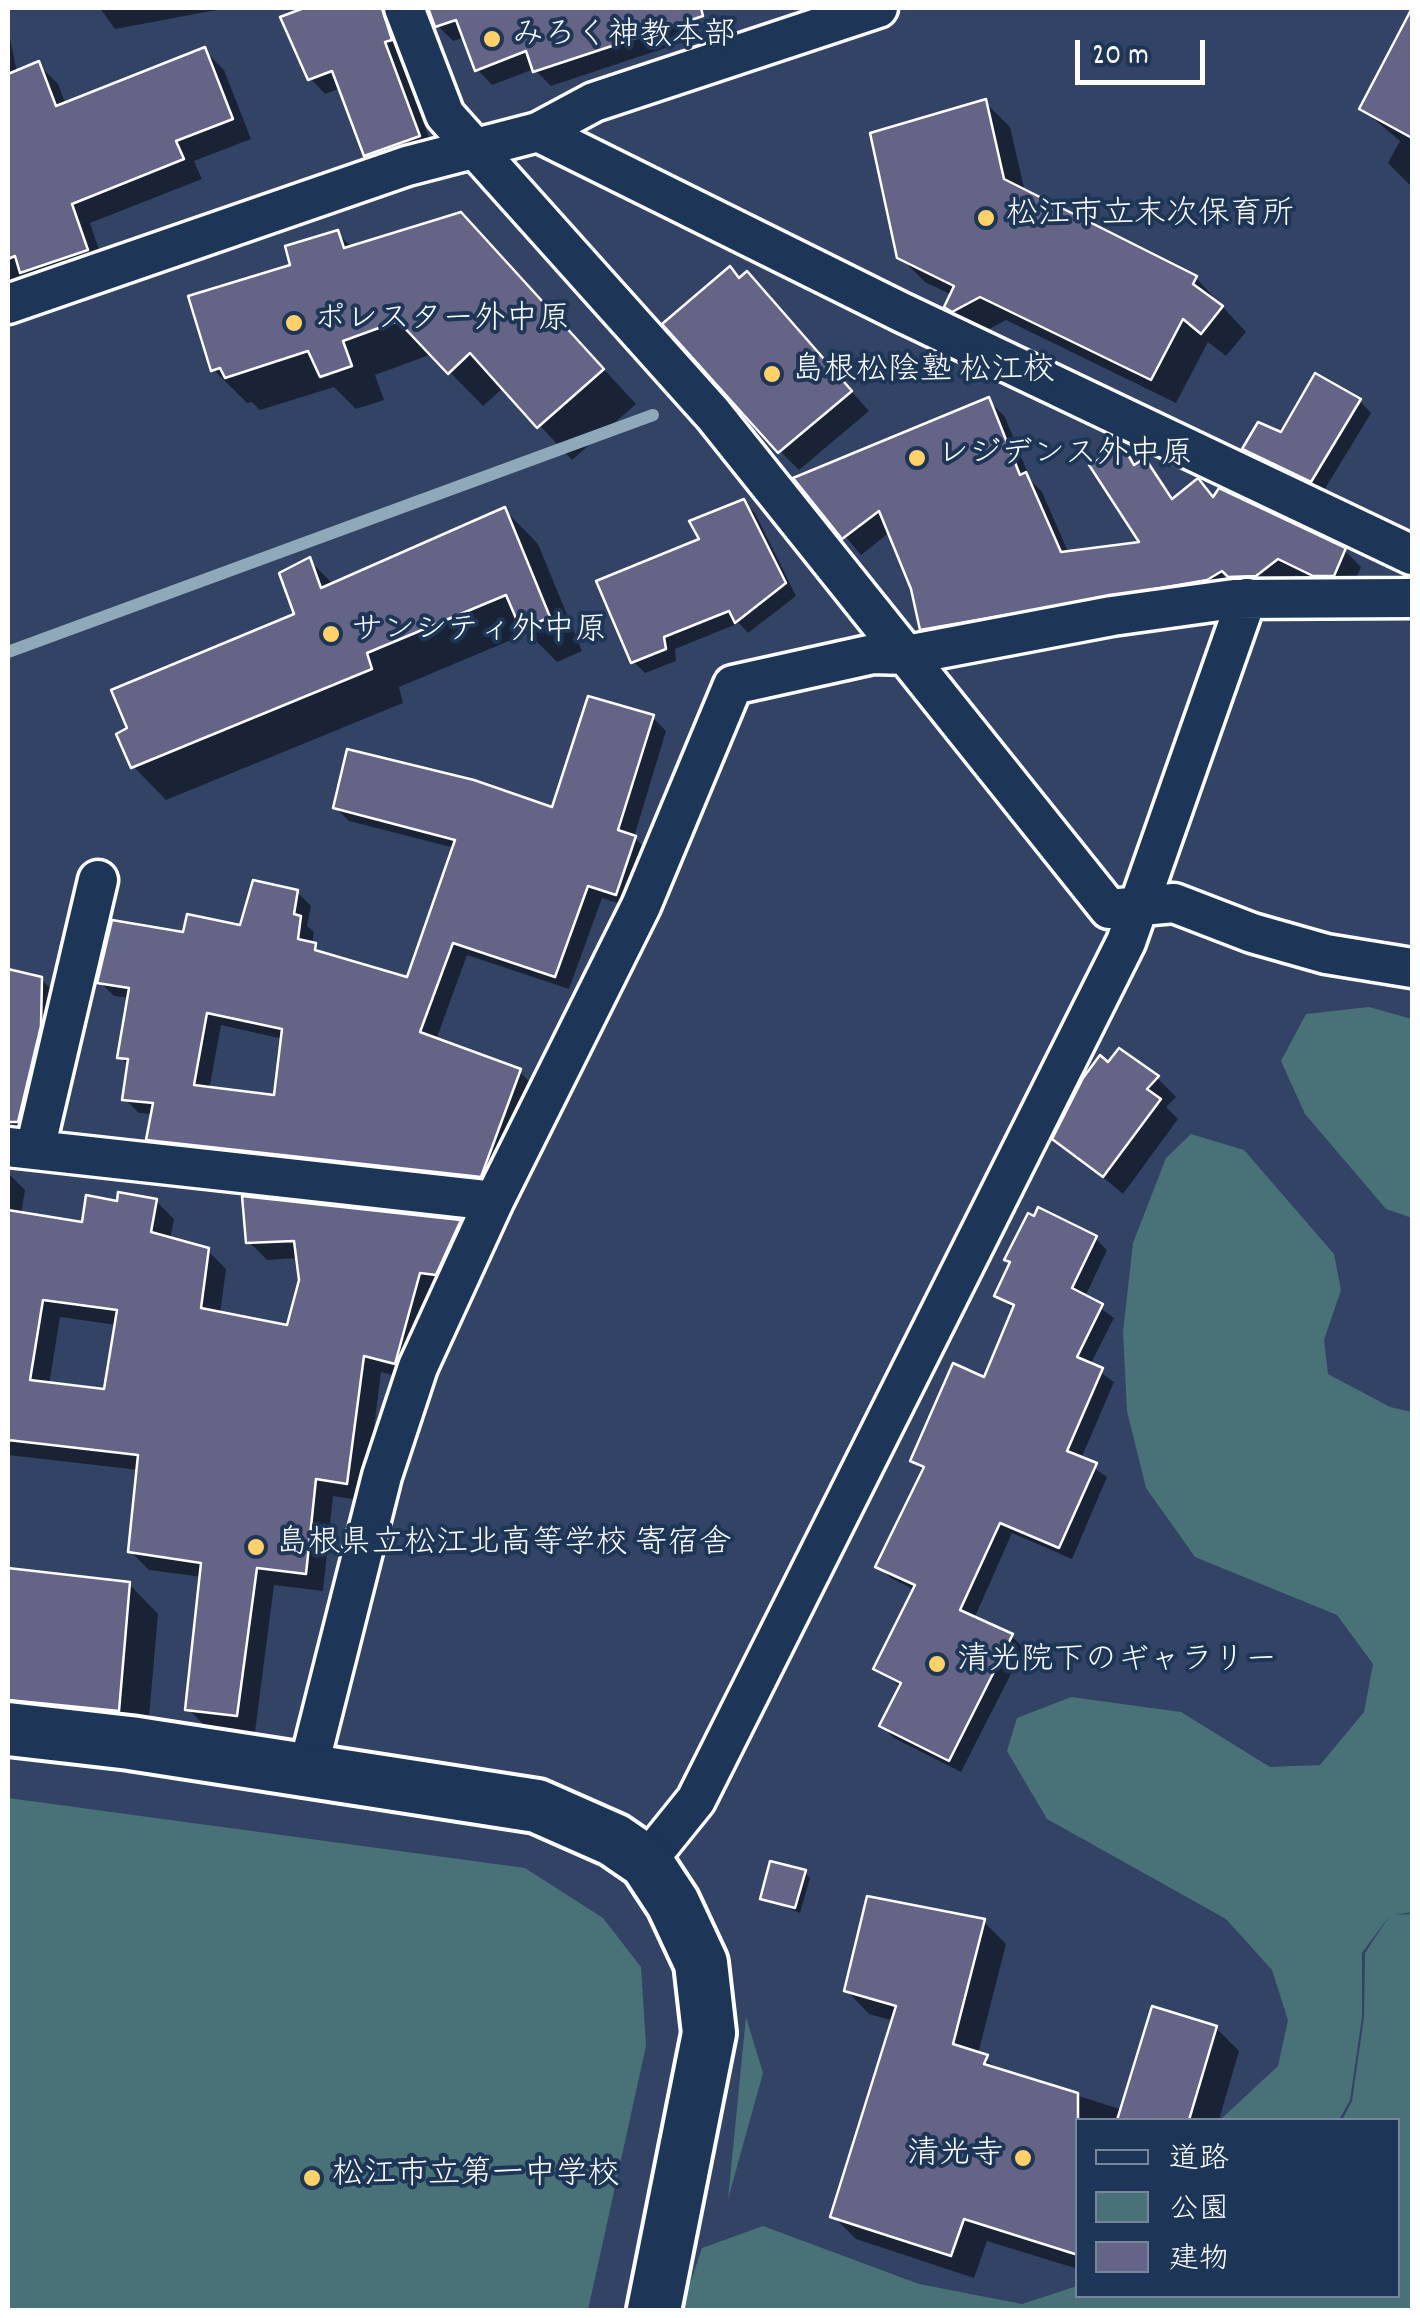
<!DOCTYPE html>
<html>
<head>
<meta charset="utf-8">
<style>
	body { margin:0 }
	#map { position:relative; width:1420px; height:2318px; overflow:hidden; background:#324365; font-family:Dekko,"Klee One",sans-serif }
	canvas { display:block }
	.frame { position:absolute; inset:0; border:10px solid #fff; pointer-events:none }
	.legend { position:absolute; left:1075px; top:2118px; width:325px; height:180px; box-sizing:border-box; background:#1d3557; border:2px solid #77869a; margin:0; padding:12px 18px; list-style:none; font-size:30px; color:#fff }
	.legend li { display:flex; align-items:center; gap:20px; height:50px }
	.legend b { width:50px; border:2px solid #77869a }
	.scale { position:absolute; left:1075px; top:40px; width:130px; height:45px; box-sizing:border-box; border:5px solid #fff; border-top:0; padding-left:12px; font-size:30px; line-height:35px; white-space:nowrap; color:#fff; -webkit-text-stroke:8px #1d3557; paint-order:stroke }
</style>
</head>
<body>
<div id="map">
<canvas width="1420" height="2318"></canvas>
<div class="frame"></div>
<ul class="legend">
<li><b style="height:12px;background:#1d3557"></b>道路</li>
<li><b style="height:28px;background:#487277"></b>公園</li>
<li><b style="height:28px;background:#646486"></b>建物</li>
</ul>
<div class="scale">20 m</div>
</div>
<script>
const context = document.querySelector('canvas').getContext('2d');
context.lineJoin = 'round';
function fillPath(path, color) { context.fillStyle = color; context.fill(path, 'evenodd'); }
const poly = rows => new Path2D(rows.map(r => 'M' + r).join(''));
function trace(path, color, width, dash) { context.strokeStyle = color; context.lineWidth = width; context.lineCap = dash ? 'butt' : 'round'; context.setLineDash(dash || []); context.stroke(path); }
function drawText(font, color, halo, rows, align = 'center') {
  context.font = font + ' Dekko,"Klee One",sans-serif'; context.lineWidth = 8; context.setLineDash([]); context.textBaseline = 'middle'; context.strokeStyle = halo; context.fillStyle = color; for (const [text, x, y, turn = 0] of rows) {
    context.save(); context.translate(x, y); context.rotate((+turn || 0) * Math.PI / 180); context.textAlign = isNaN(turn) ? turn : align; if (halo) context.strokeText(text, 0, 0); context.fillText(text, 0, 0); context.restore();
  }
}
fillPath(poly([
	[1369,1007,1412,1019,1412,1218,1386,1209,1305,1114,1281,1061,1306,1014],
	[1191,1134,1244,1150,1334,1254,1341,1290,1324,1340,1328,1374,1390,1407,1412,1412,1412,1912,1395,1915,1412,1914,1412,2310,681,2310,702,2248,763,2226,919,2284,1022,2304,1077,2286,1078,2296,1398,2296,1398,2120,1342,2120,1352,2101,1364,2017,1365,1953,1390,1915,1362,1953,1362,2017,1350,2100,1339,2120,1220,2120,1278,2066,1288,2020,1272,1970,1226,1919,1047,1819,1007,1751,1017,1718,1071,1697,1181,1712,1270,1767,1320,1765,1364,1712,1373,1664,1337,1615,1195,1557,1146,1488,1127,1411,1123,1332,1133,1243,1166,1158],
	[8,1798,525,1868,603,1918,641,1967,646,2046,588,2310,8,2310],
	[746,2017,763,2073,728,2199]
]), '#487277');
fillPath(poly([
	[100,8,227,8,115,29],
	[310,8,406,8,406,55,399,58,434,151,381,170,366,155,341,88,325,94,310,78,283,18],
	[429,8,673,8,683,42,551,86,534,69,492,85,477,69,465,37,453,41,437,25],
	[1412,11,1412,187,1388,163,1400,141,1362,109],
	[8,28,17,73,38,64,58,84,66,105,204,50,224,70,251,139,194,161,202,179,90,223,106,270,8,287],
	[985,102,1010,127,1025,192,1196,278,1246,332,1226,356,1208,342,1176,403,1006,320,978,335,971,332,947,307,952,295,925,282,899,256],
	[461,215,636,404,572,460,504,387,483,406,432,354,375,375,384,400,356,409,334,387,260,410,252,402,247,403,213,369,293,267,337,233,353,248],
	[740,280,766,294,869,411,799,470,780,451],
	[988,400,1005,417,1031,481,1042,492,1069,554,1143,544,1122,449,1138,465,1144,461,1175,499,1198,481,1215,499,1344,550,1361,567,1350,592,1332,592,1296,575,1274,592,940,645,923,628,914,588,890,532,861,555,797,479],
	[1360,401,1371,413,1323,492,1257,461,1245,449],
	[744,502,755,513,796,596,748,633,739,623,675,649,676,661,645,673,633,661,702,541],
	[505,510,538,544,582,651,557,662,528,633,399,687,403,703,166,800,133,766,297,616,309,560,334,585],
	[652,717,666,731,634,837,649,852,630,907,602,898,569,989,467,955,436,1040,520,1072,533,1085,495,1190,163,1153,149,1139,153,1114,139,1113,125,1099,130,1067,120,1057,130,998,114,996,100,982,185,935,242,928,297,892,311,906,307,926,314,932,312,945,324,955,408,980,455,848,349,821,335,807,554,810],
	[221,1025,283,1039,276,1098,209,1090],
	[8,972,41,979,59,997,40,1121,8,1156],
	[1108,1065,1157,1078,1176,1097,1166,1107,1178,1119,1123,1194,1056,1138],
	[8,1173,25,1190,21,1215,84,1225,119,1203,156,1201,174,1219,170,1240,208,1251,226,1269,220,1314,289,1328,302,1280,299,1258,267,1260,249,1242,459,1222,477,1240,413,1380,381,1372,365,1501,333,1496,323,1591,274,1585,255,1732,206,1727,188,1709,202,1577,149,1570,131,1552,139,1470,8,1455],
	[60,1317,117,1325,107,1391,49,1385],
	[1095,1238,1107,1250,1085,1297,1114,1318,1090,1365,1114,1382,1081,1459,1107,1477,1072,1559,1012,1533,974,1619,1011,1636,1024,1648,961,1772,894,1738,882,1726,901,1687,876,1668,915,1590,891,1578,878,1566,924,1472,913,1461,985,1381,1015,1310,997,1296,1012,1264,1007,1260],
	[8,1571,129,1584,158,1614,147,1740,8,1725],
	[804,1872,810,1878,800,1913,763,1898],
	[983,1921,1006,1944,978,2054,1002,2072,1123,2110,1216,2028,1239,2051,1219,2120,1078,2120,1078,2269,987,2241,974,2278,856,2239,833,2216,894,2021,869,2014,846,1990]
]), '#0007');
trace(poly([
	[8,652,653,415]
]), '#8fa9ba', 12);
const building = poly([
	[304,8,382,8,392,40,385,42,420,136,364,156,332,71,308,80,280,17,304,8],
	[428,8,701,8,703,16,533,72,526,51,475,71,456,20,435,27,428,8],
	[1412,8,1412,138,1359,109,1412,8],
	[205,47,233,119,176,141,184,159,72,204,88,250,20,273,15,256,8,259,8,74,39,61,56,106,205,47],
	[986,99,1004,179,1197,276,1193,284,1223,306,1201,334,1183,319,1151,380,980,297,952,312,944,307,954,286,897,258,870,133,986,99],
	[461,212,604,369,537,428,470,353,448,374,398,321,343,341,352,366,320,377,308,351,225,378,220,368,211,371,188,296,290,265,285,246,338,230,344,248,461,212],
	[730,266,739,278,747,271,852,391,778,453,662,324,730,266],
	[1315,373,1361,399,1311,482,1242,449,1258,422,1281,432,1315,373],
	[989,397,1020,475,1026,472,1061,552,1139,542,1089,465,1123,446,1134,465,1145,458,1172,499,1198,478,1213,497,1219,488,1346,548,1334,576,1313,576,1278,559,1256,576,1228,577,1222,571,1207,580,920,630,911,589,879,511,842,539,793,478,989,397],
	[744,499,786,583,735,623,729,611,664,637,666,649,631,663,596,581,699,539,689,521,744,499],
	[505,507,550,617,521,630,506,595,367,653,372,669,131,768,116,734,127,728,111,690,294,614,279,573,310,557,321,588,505,507],
	[588,696,654,715,618,830,636,836,616,895,588,886,555,977,453,943,420,1032,521,1069,481,1177,146,1140,153,1103,122,1100,128,1059,117,1058,129,988,97,983,112,920,183,932,187,914,240,925,253,880,298,890,294,914,301,916,298,939,316,943,315,950,407,977,455,840,333,808,347,749,474,780,552,807,588,696],
	[207,1013,282,1029,274,1095,194,1085,207,1013],
	[8,969,42,977,41,1026,18,1122,8,1122,8,969],
	[1119,1048,1159,1076,1147,1089,1161,1099,1103,1177,1052,1139,1083,1078,1100,1055,1108,1062,1119,1048],
	[118,1192,157,1199,151,1232,209,1248,201,1308,287,1325,299,1280,294,1241,246,1243,242,1196,461,1220,436,1275,420,1273,395,1364,364,1356,347,1484,316,1479,306,1574,257,1568,237,1716,185,1710,201,1563,128,1552,138,1455,8,1440,8,1210,82,1222,86,1195,117,1201,118,1192],
	[43,1300,117,1310,104,1389,30,1380,43,1300],
	[1038,1207,1097,1236,1072,1288,1103,1304,1077,1357,1103,1368,1067,1451,1097,1463,1059,1548,1000,1523,960,1610,1013,1634,949,1761,879,1726,901,1683,873,1669,915,1585,875,1567,924,1467,910,1461,953,1363,984,1377,1014,1305,994,1296,1010,1262,1004,1260,1028,1213,1034,1216,1038,1207],
	[8,1568,130,1582,119,1711,8,1700,8,1568],
	[770,1861,806,1870,795,1908,760,1899,770,1861],
	[867,1896,985,1919,953,2044,988,2055,984,2064,1078,2093,1078,2255,964,2219,951,2256,830,2217,896,2006,844,1991,867,1896],
	[1152,2006,1217,2026,1189,2120,1117,2120,1152,2006]
]);
fillPath(building, '#646486');
trace(building, '#fff', 2.5);
const street = poly([
	[404,8,445,115,713,414,1109,909,1174,903,1252,933,1326,954,1412,968],
	[538,132,901,312,1412,555],
	[8,304,407,166,538,132,594,102,878,8],
	[8,1147,494,1201],
	[35,1149,98,880],
	[308,1769,382,1476,418,1367,494,1201,641,906,733,685,873,654,907,655,1112,616,1234,599,1412,598],
	[646,1862,696,1800,1126,942,1247,598]
]);
const secondary = poly([
	[8,1729,130,1743,537,1806,614,1840,646,1862,673,1903,701,1963,709,2033,654,2310]
]);
trace(street, '#fff', 45);
trace(secondary, '#fff', 60);
trace(street, '#1d3557', 38);
trace(secondary, '#1d3557', 52);
for (const [x, y, r, color] of [
	[492,39,10,"#ffd166"],
	[986,218,10,"#ffd166"],
	[294,323,10,"#ffd166"],
	[772,374,10,"#ffd166"],
	[917,458,10,"#ffd166"],
	[331,634,10,"#ffd166"],
	[256,1547,10,"#ffd166"],
	[937,1664,10,"#ffd166"],
	[1023,2158,10,"#ffd166"],
	[312,2178,10,"#ffd166"]
]) { const dot = new Path2D(); dot.arc(x, y, r, 0, 2 * Math.PI); context.fillStyle = color; context.fill(dot); trace(dot, '#1d3557', 4); }
drawText('32px', '#fff', '#1d3557', [
	["みろく神教本部",512,39],
	["松江市立末次保育所",1006,218],
	["ポレスター外中原",314,323],
	["島根松陰塾 松江校",792,374],
	["レジデンス外中原",937,458],
	["サンシティ外中原",351,634],
	["島根県立松江北高等学校 寄宿舎",276,1547],
	["清光院下のギャラリー",957,1664],
	["清光寺",1003,2158,"right"],
	["松江市立第一中学校",332,2178]
], 'left');
</script>
</body>
</html>
